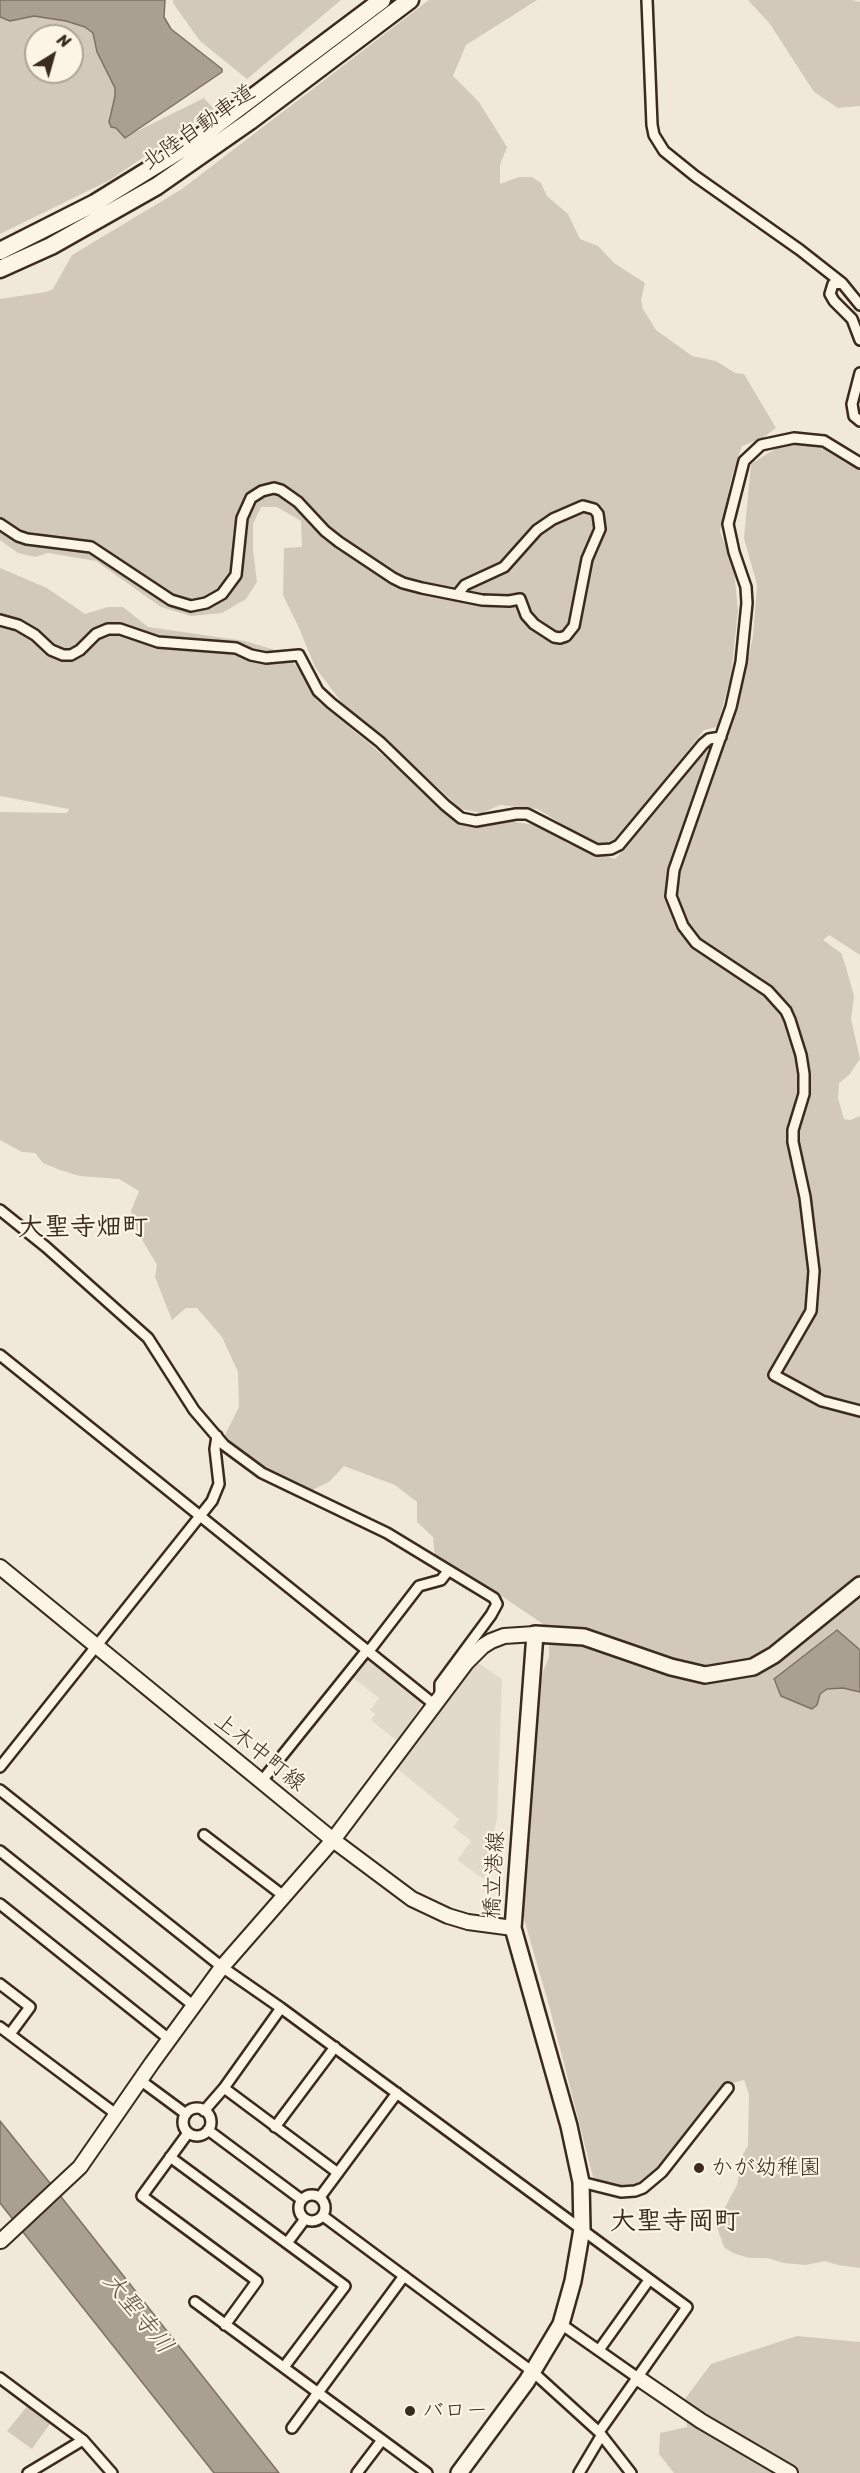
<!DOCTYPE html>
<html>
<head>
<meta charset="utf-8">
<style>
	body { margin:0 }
	#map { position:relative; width:860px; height:2473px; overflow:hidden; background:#f0e9d9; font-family:Sriracha,sans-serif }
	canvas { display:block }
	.north { position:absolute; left:24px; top:24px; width:60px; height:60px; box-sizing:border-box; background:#fcf5e5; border:2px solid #afa495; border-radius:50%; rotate:37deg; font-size:16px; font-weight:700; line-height:24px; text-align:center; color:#3b2a1e }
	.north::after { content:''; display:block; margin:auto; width:21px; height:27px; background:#3b2a1e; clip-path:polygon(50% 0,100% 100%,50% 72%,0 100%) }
</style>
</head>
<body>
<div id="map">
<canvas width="860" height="2473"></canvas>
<div class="north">N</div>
</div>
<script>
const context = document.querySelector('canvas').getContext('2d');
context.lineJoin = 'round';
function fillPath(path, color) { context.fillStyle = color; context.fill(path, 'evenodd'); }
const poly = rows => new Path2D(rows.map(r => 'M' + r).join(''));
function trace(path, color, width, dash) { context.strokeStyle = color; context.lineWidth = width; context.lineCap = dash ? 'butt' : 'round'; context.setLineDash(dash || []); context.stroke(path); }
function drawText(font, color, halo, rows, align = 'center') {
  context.font = font + ' Sriracha,"Klee One",sans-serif'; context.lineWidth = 4.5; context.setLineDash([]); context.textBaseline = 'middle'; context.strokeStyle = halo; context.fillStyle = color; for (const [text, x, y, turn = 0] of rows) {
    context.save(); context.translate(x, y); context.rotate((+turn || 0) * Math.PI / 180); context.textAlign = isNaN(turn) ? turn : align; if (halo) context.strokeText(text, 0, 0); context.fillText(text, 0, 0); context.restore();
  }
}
fillPath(poly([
	[368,1659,423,1702,398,1742,371,1720,375,1714,370,1710,379,1698,352,1677],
	[475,1661,502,1679,497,1819,484,1879,457,1860,471,1841,453,1827,459,1819,396,1768,460,1678]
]), '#e1d9c9');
fillPath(poly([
	[173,0,341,0,247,79,200,41,173,3],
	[429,0,537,0,466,45,453,76,479,102,507,147,500,165,500,184,519,177,532,177,541,183,547,196,568,214,580,239,598,246,614,263,645,283,641,300,643,309,656,330,692,356,716,361,735,373,744,374,776,428,761,439,742,446,732,476,720,531,734,569,738,611,731,676,717,727,704,730,660,787,614,840,597,845,537,809,500,805,482,813,461,809,383,737,345,707,315,667,299,628,283,595,284,548,302,547,301,521,277,507,261,507,253,524,253,550,257,582,246,599,222,613,191,616,161,607,96,561,48,553,35,557,18,553,0,540,0,299,46,292,53,289,72,255,182,189],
	[748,0,852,0,860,2,860,106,838,108,814,92,770,24],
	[33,16,66,21,85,27,93,33,97,52,115,88,115,96,109,117,125,137,204,98,214,109,110,180,0,234,0,17,10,21],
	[36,36,72,36,72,72,36,72],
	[782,445,818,446,846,463,860,468,860,955,829,935,823,940,841,953,845,964,854,996,851,1019,860,1059,849,1075,839,1083,838,1098,844,1119,850,1120,860,1116,860,1650,834,1631,773,1681,784,1698,817,1705,820,1695,827,1689,843,1688,860,1692,860,2268,838,2265,825,2261,806,2265,784,2263,767,2258,749,2258,733,2253,724,2247,716,2224,737,2185,743,2154,748,2146,749,2094,744,2080,726,2085,651,2178,631,2189,614,2187,593,2177,550,2009,522,1912,537,1719,542,1674,549,1657,549,1628,497,1593,435,1557,433,1537,417,1522,417,1502,395,1485,344,1466,330,1481,307,1493,266,1470,224,1437,239,1407,238,1372,222,1337,197,1308,186,1308,172,1320,155,1277,157,1265,137,1231,131,1211,139,1191,119,1179,80,1176,60,1170,43,1163,35,1153,22,1152,0,1140,0,812,67,813,69,809,0,796,0,568,47,588,85,614,108,607,123,607,148,627,245,641,285,653,303,674,317,701,371,745,418,786,440,809,467,826,510,821,547,827,568,844,615,859,674,790,706,748,727,734,737,710,753,636,757,585,744,538,751,464],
	[797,2336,860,2342,860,2473,674,2473,659,2454,660,2433,687,2427,685,2399,711,2364],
	[29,2404,52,2421,32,2449,7,2431]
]), '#d2c9ba');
const water = poly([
	[0,0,165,0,164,17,171,29,222,69,222,72,125,138,116,128,111,127,109,122,115,96,115,88,97,52,93,33,85,27,66,21,34,16,10,21,0,17,0,0],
	[837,1630,860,1650,860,1692,843,1688,827,1689,820,1694,817,1705,812,1709,781,1696,774,1679,837,1630],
	[0,2121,62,2198,279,2473,214,2473,0,2203,0,2121]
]);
fillPath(water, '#aaa091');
trace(water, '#7e7163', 1.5);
const street = poly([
	[647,0,652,125,654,135,664,151,695,176,800,250,842,283,860,305],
	[842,283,833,284,830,294,834,301,852,319,860,340],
	[860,373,852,404,854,416,860,421],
	[860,463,824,441,794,438,761,445,744,461,728,524,734,552,746,587,747,603,741,662,731,707,674,870,671,896,683,926,696,943,768,991,786,1011,790,1020,801,1055,804,1074,804,1094,793,1130,793,1142,805,1197,814,1271,811,1311,774,1375,822,1401,860,1411],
	[0,524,18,536,27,539,91,547,171,600,191,606,206,603,222,594,236,575,242,518,251,498,262,491,274,488,281,490,298,502,325,531,339,542,393,578,403,583,422,588,482,600,509,601,520,599,526,615,534,624,554,637,560,638,566,636,574,626,587,559,600,529,598,514,594,509,583,506,553,519,537,530,504,567,465,585,457,595],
	[0,620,18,625,35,635,51,650,63,655,71,655,80,650,96,634,108,629,120,629,158,642,236,648,251,655,266,658,299,655,318,691,331,703,380,742,445,805,461,818,476,821,516,814,527,814,597,850,611,849,619,845,703,744,709,739,721,737],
	[0,1210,46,1247,148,1338,194,1410,224,1445,262,1473,387,1533,494,1598,497,1604,491,1615,440,1684,440,1698],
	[0,1355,435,1705],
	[369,1651,419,1586,441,1580,448,1571],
	[0,1767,212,1501,219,1484,215,1449,217,1436],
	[261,1782,367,1650],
	[0,1790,222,1967,281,2008,687,2307,599,2432],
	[204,1835,285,1897],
	[0,1851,194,2006],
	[0,1904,169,2039],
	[0,1984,30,2007,10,2034],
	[0,2027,116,2114],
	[140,2080,186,2114],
	[224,2088,338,2173],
	'183 2122a14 14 0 1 1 28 0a14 14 0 1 1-28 0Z',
	[204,2111,224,2088,281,2008],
	[275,2127,335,2047],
	[208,2130,302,2200],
	[188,2133,142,2196,257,2281,225,2325],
	[170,2157,345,2286,284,2367],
	[581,2182,621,2192,635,2191,643,2188,662,2172,728,2088],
	'299 2208a13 13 0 1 1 26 0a13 13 0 1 1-26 0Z',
	[320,2197,397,2093],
	[323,2216,533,2372,599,2432,631,2473],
	[287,2243,305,2219],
	[195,2302,427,2473],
	[561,2324,638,2378],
	[599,2350,649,2280],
	[0,2378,83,2440,112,2473],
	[292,2428,404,2276],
	[28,2473,83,2440],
	[357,2473,382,2440],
	[579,2473,601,2436]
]);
const secondary = poly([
	[0,1567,333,1840,412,1899,448,1916,468,1922,513,1928],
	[1,2241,80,2167,152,2063,222,1967,333,1840,466,1663,483,1646,491,1641,504,1636,535,1634],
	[638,2378,701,2421,790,2473]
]);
const primary = poly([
	[459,2473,527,2381,561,2324,573,2281,582,2229,581,2182,569,2126,513,1928,535,1634,584,1637,671,1667,705,1675,753,1667,774,1655,860,1585]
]);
const highway = poly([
	[0,251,95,203,192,143,382,0],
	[0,269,51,246,157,186,250,121,410,0]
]);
trace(street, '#3b2a1e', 14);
trace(secondary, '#3b2a1e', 18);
trace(primary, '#3b2a1e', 20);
trace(highway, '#3b2a1e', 21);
trace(street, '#fcf5e5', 9);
trace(secondary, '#fcf5e5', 14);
trace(primary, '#fcf5e5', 15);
trace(highway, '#fcf5e5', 16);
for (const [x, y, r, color] of [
	[699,2168,6,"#3b2a1e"],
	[410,2411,6,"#3b2a1e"]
]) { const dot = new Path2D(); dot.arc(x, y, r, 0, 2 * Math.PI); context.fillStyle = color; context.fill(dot); trace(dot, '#fcf5e5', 2); }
drawText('22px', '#3b2a1e', '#fcf5e5', [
	["北陸自動車道",199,128,-35],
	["上木中町線",259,1753,39],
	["橋立港線",495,1875,-87]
]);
drawText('22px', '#3b2a1e', '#fcf5e5', [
	["かが幼稚園",711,2168],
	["バロー",422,2411]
], 'left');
drawText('italic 24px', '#625346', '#fcf5e5', [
	["大聖寺川",137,2314,51]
]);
drawText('bold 26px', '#3b2a1e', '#fcf5e5', [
	["大聖寺畑町",83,1228],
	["大聖寺岡町",675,2222]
]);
</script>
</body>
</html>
